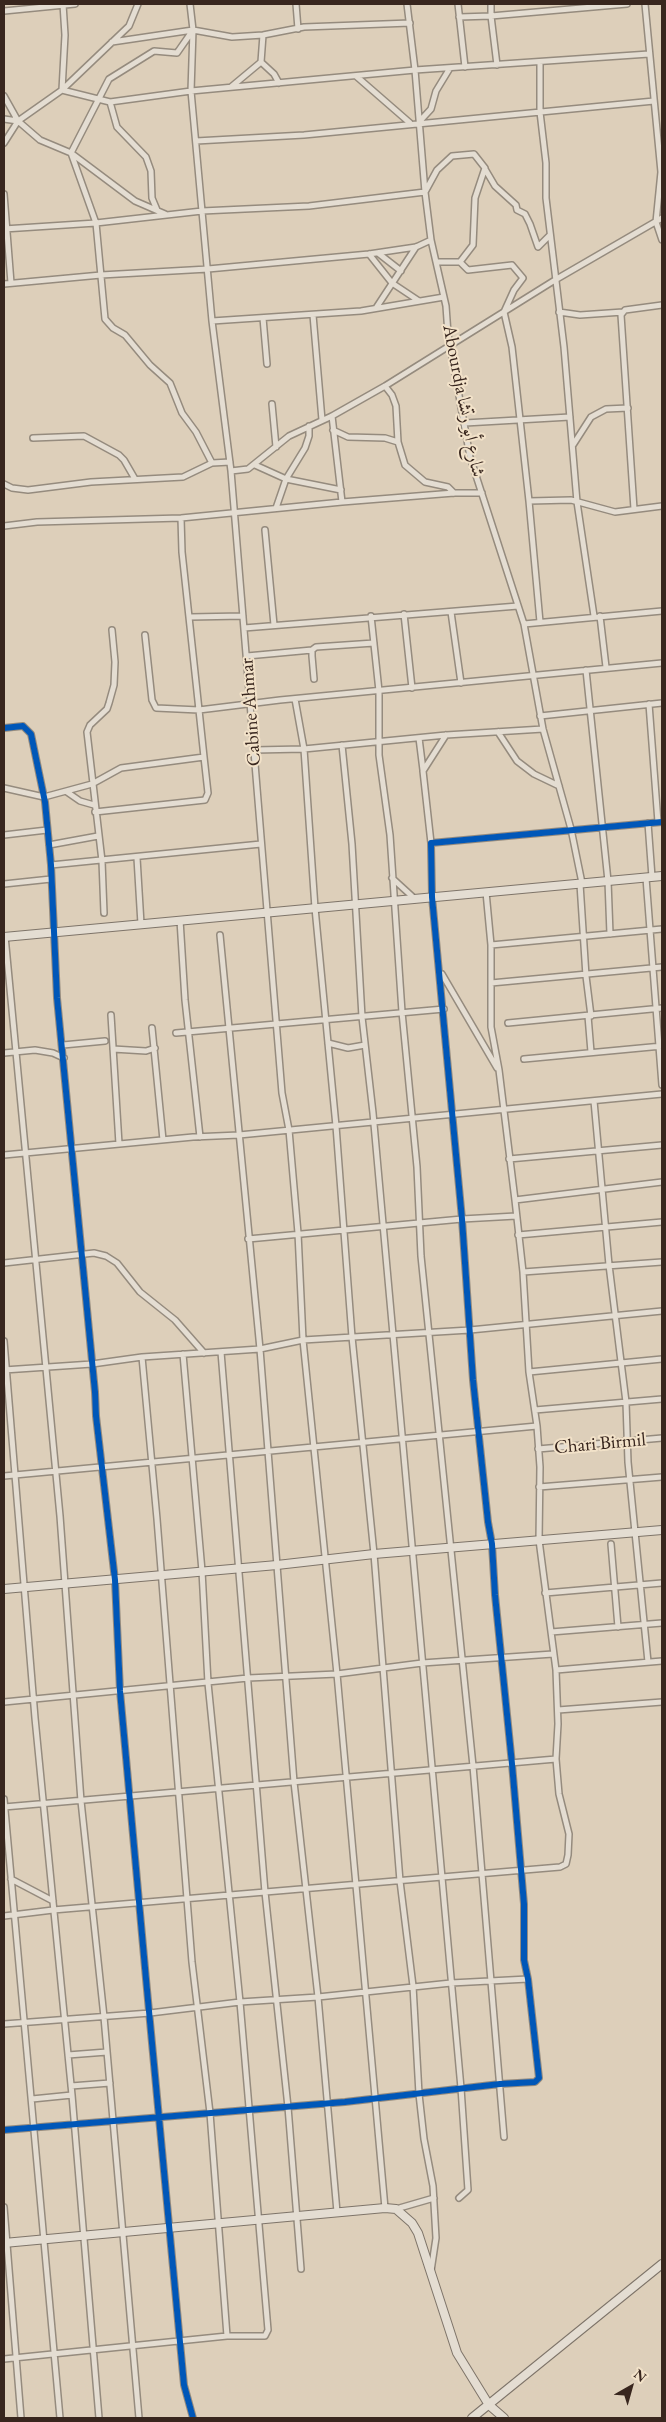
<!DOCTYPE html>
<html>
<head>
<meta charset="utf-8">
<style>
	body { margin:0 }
	#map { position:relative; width:666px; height:2422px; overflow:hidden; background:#ddcfba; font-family:"EB Garamond",serif }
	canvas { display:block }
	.frame { position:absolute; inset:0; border:5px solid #38261e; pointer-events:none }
	.north { position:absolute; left:606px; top:2362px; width:50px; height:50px; -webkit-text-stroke:4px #f2e2c9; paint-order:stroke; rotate:38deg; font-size:14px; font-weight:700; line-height:20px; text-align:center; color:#38261e }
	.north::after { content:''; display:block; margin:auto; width:18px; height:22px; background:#38261e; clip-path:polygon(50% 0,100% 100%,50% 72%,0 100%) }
</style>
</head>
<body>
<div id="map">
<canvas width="666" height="2422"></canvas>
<div class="frame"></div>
<div class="north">N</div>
</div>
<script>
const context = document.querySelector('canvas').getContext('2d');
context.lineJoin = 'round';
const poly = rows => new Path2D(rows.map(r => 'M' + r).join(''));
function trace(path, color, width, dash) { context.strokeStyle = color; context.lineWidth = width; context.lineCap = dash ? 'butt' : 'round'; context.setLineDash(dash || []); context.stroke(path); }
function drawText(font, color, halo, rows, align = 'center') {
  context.font = font + ' "EB Garamond",Amiri,serif'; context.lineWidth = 4; context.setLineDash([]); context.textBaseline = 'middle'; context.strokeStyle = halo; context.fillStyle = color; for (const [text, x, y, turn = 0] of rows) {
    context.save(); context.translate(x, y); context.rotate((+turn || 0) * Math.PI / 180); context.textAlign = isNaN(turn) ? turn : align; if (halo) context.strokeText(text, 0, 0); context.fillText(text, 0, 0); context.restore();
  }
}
const street = poly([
	[63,4,65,35,62,90,110,102,191,91,415,70,649,54],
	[190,4,193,30,177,53,154,51,109,79,71,153,96,223,105,319,113,328,125,335,150,365,170,383,182,413,196,432,212,463],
	[296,4,298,29],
	[407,4,415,70,425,192,431,240,446,306,448,334,470,457,524,624,543,729,571,829,582,883],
	[458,4,465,67],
	[491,4,491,16,497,65],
	[645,4,661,172,656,222,662,240],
	[4,11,75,4],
	[459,17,491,16,627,4],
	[112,42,193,30,232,37,263,35,304,27,410,23],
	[261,62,274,74,279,83],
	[540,63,540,112,546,163,546,198,564,347,577,502,594,616],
	[356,76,410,123],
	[231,87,261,62,263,35],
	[4,96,18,121,40,140,71,153,135,201,165,214],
	[110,102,117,127,146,157,151,171,152,198,157,210],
	[4,119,18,121],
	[419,122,431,109,436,91,450,68],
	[196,141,304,135,654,101],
	[4,143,18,121,62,90,129,26,138,4],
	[485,169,495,186,516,205,517,210,525,214,530,224,538,247,550,235],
	[4,194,11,283],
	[4,229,96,223,202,211,309,206,425,192,437,170,452,156,474,154,485,168,475,198,473,245,460,262,468,270,512,265,523,278,514,290,504,312,512,347,529,501],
	[378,253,401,271],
	[369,254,392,283,419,301],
	[436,262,460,262],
	[4,284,101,275,208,269,369,254,416,247,431,240],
	[376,308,416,247],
	[559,312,580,315,623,312],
	[313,315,322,420],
	[263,318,267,364],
	[212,321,361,311,444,297],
	[385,386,392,395,396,406,398,442,405,465,425,482,448,487,454,493],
	[272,404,276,447],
	[332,416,342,502],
	[465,423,570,417],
	[333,430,348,437,385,438,398,442],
	[33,438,84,436,119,455,124,460,135,479],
	[573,445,591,417,606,409,628,408],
	[255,465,286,479,341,490],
	[231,471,248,469,289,436,332,416,385,386,555,280,662,218],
	[4,484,12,488,28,490,91,482,183,477,212,463,230,462],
	[276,508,286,479,305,448,309,436,309,426],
	[634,509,621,315,625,310,662,305],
	[4,526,37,522,181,518,342,502,454,493,482,493],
	[265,530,274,625],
	[451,612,461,683],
	[404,614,412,688],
	[371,616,379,691,379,755,390,835,402,1012,417,1167,421,1256,473,1766,504,2137],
	[600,616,606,667],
	[190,617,243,616],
	[540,622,529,501,571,500,615,512,662,506],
	[524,624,662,611],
	[244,628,518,606],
	[145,635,152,700,156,708,199,710,182,552,181,518],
	[247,656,312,650],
	[586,670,608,881,610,934],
	[314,679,312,656,312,650,316,647,374,643],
	[295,699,304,749,315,908,336,1126,352,1337,374,1554,400,1881,413,1986,419,2094,424,2139,433,2186,436,2238,431,2271],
	[649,704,658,822],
	[540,716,662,703],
	[4,728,23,726,31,734,45,802,51,865,57,998,95,1392,96,1416,115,1580,120,1691,146,1979,184,2385,193,2418],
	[498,732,517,761,534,774,559,786],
	[419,738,423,770],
	[342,745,352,844,362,1017,373,1113,461,2088,468,2190,459,2198],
	[254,750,304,749,446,735,543,729],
	[4,788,44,797,92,784,121,768,204,757,199,710,280,700,662,663],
	[67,792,80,801,94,805],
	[95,812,205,800,208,793,204,757],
	[648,823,652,877],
	[4,835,47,830],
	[431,843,423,771,446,735],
	[49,845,98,836],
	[137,858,141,924],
	[51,865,261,844],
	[392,878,415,899],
	[646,878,662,1085],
	[4,884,51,879],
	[580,884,586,976,591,1016],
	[104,913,102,861,87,732,90,725,107,709,109,703,114,685,115,662,112,630],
	[180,920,185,1000,200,1137],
	[220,935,260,1349,294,1782,318,1997,337,2212],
	[5,936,60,1516,81,1801,104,2017,139,2418],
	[491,945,662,929],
	[442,974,497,1068],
	[491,983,662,967],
	[111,1015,119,1144],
	[588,1016,591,1052],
	[508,1023,662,1008],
	[152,1028,163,1140],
	[176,1033,444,1009],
	[328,1043,348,1048,365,1045],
	[63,1045,105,1041],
	[113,1049,146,1051,155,1048],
	[4,1053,35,1050,53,1053,64,1058],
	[524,1059,662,1046],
	[594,1101,609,1265,626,1402,628,1462,648,1662],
	[4,1155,193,1137,239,1135,662,1094],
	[509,1159,662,1145],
	[515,1200,662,1182],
	[518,1235,662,1222],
	[248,1239,462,1219,516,1216],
	[4,1263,94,1253,106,1256,117,1263,140,1292,175,1320,204,1353],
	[523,1272,662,1262],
	[4,1341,35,1718,72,2095,99,2418],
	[221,1352,265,1892,288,2107,301,2269],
	[142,1357,157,1519,192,1962,210,2113,227,2336],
	[4,1370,92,1364,142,1357,260,1349,303,1340,298,1233,289,1130,282,1093,231,471,212,321,191,91,193,30],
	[529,1372,662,1359],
	[535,1410,662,1399],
	[538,1449,662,1438],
	[4,1476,537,1426],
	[539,1487,662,1477],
	[611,1544,618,1627],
	[545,1593,662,1583],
	[551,1632,662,1623],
	[556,1670,662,1661],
	[4,1702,248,1678,337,1674,422,1663,553,1654],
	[558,1710,662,1702],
	[4,1799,60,2418],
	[4,1807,556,1759,558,1724,556,1670,539,1540,540,1467,537,1426,529,1372,523,1272,515,1200,499,1070,491,1027,491,945,486,892],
	[11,1879,53,1901],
	[4,1916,53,1910,560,1867,566,1864,568,1855,569,1834,559,1794,556,1759],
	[4,2024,150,2013,240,2002,318,1997,451,1983,528,1979],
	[68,2055,107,2052],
	[71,2086,110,2083],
	[32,2099,72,2095],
	[4,2130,345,2102,500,2084,535,2082,539,2078,528,1979,524,1960,524,1904,512,1764,495,1595,492,1544,488,1522,473,1380,462,1219,432,897,431,843,662,822],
	[4,2207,21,2418],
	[385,2208,337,1674,303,1340,470,1330,662,1311],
	[396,2209,434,2198],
	[4,2359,227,2336,265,2336,268,2330,240,2002,208,1683,202,1571,183,1354]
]);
const secondary = poly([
	[4,937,662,876],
	[4,1589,277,1565,374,1554,662,1530],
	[4,2243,385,2208,396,2209,412,2223,418,2233,457,2353,489,2405,504,2418],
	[472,2418,662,2264]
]);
trace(street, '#958b7e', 8);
trace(secondary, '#7e7469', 10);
trace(street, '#e4ddd2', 5);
trace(secondary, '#e4ddd2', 8);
trace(poly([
	[4,728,23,726,31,734,45,802,51,865,57,998,95,1392,96,1416,115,1580,120,1691,146,1979,184,2385,193,2418],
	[4,2130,345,2102,500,2084,535,2082,539,2078,528,1979,524,1960,524,1904,512,1764,495,1595,492,1544,488,1522,473,1380,462,1219,432,897,431,843,662,822]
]), '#0057b8', 6);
drawText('19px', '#38261e', '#f2e2c9', [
	["Abourdja شارع أبو رتشا",463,401,79],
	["Cabine Ahmar",251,712,-94],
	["Chari Birmil",600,1444,-5]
]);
</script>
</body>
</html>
